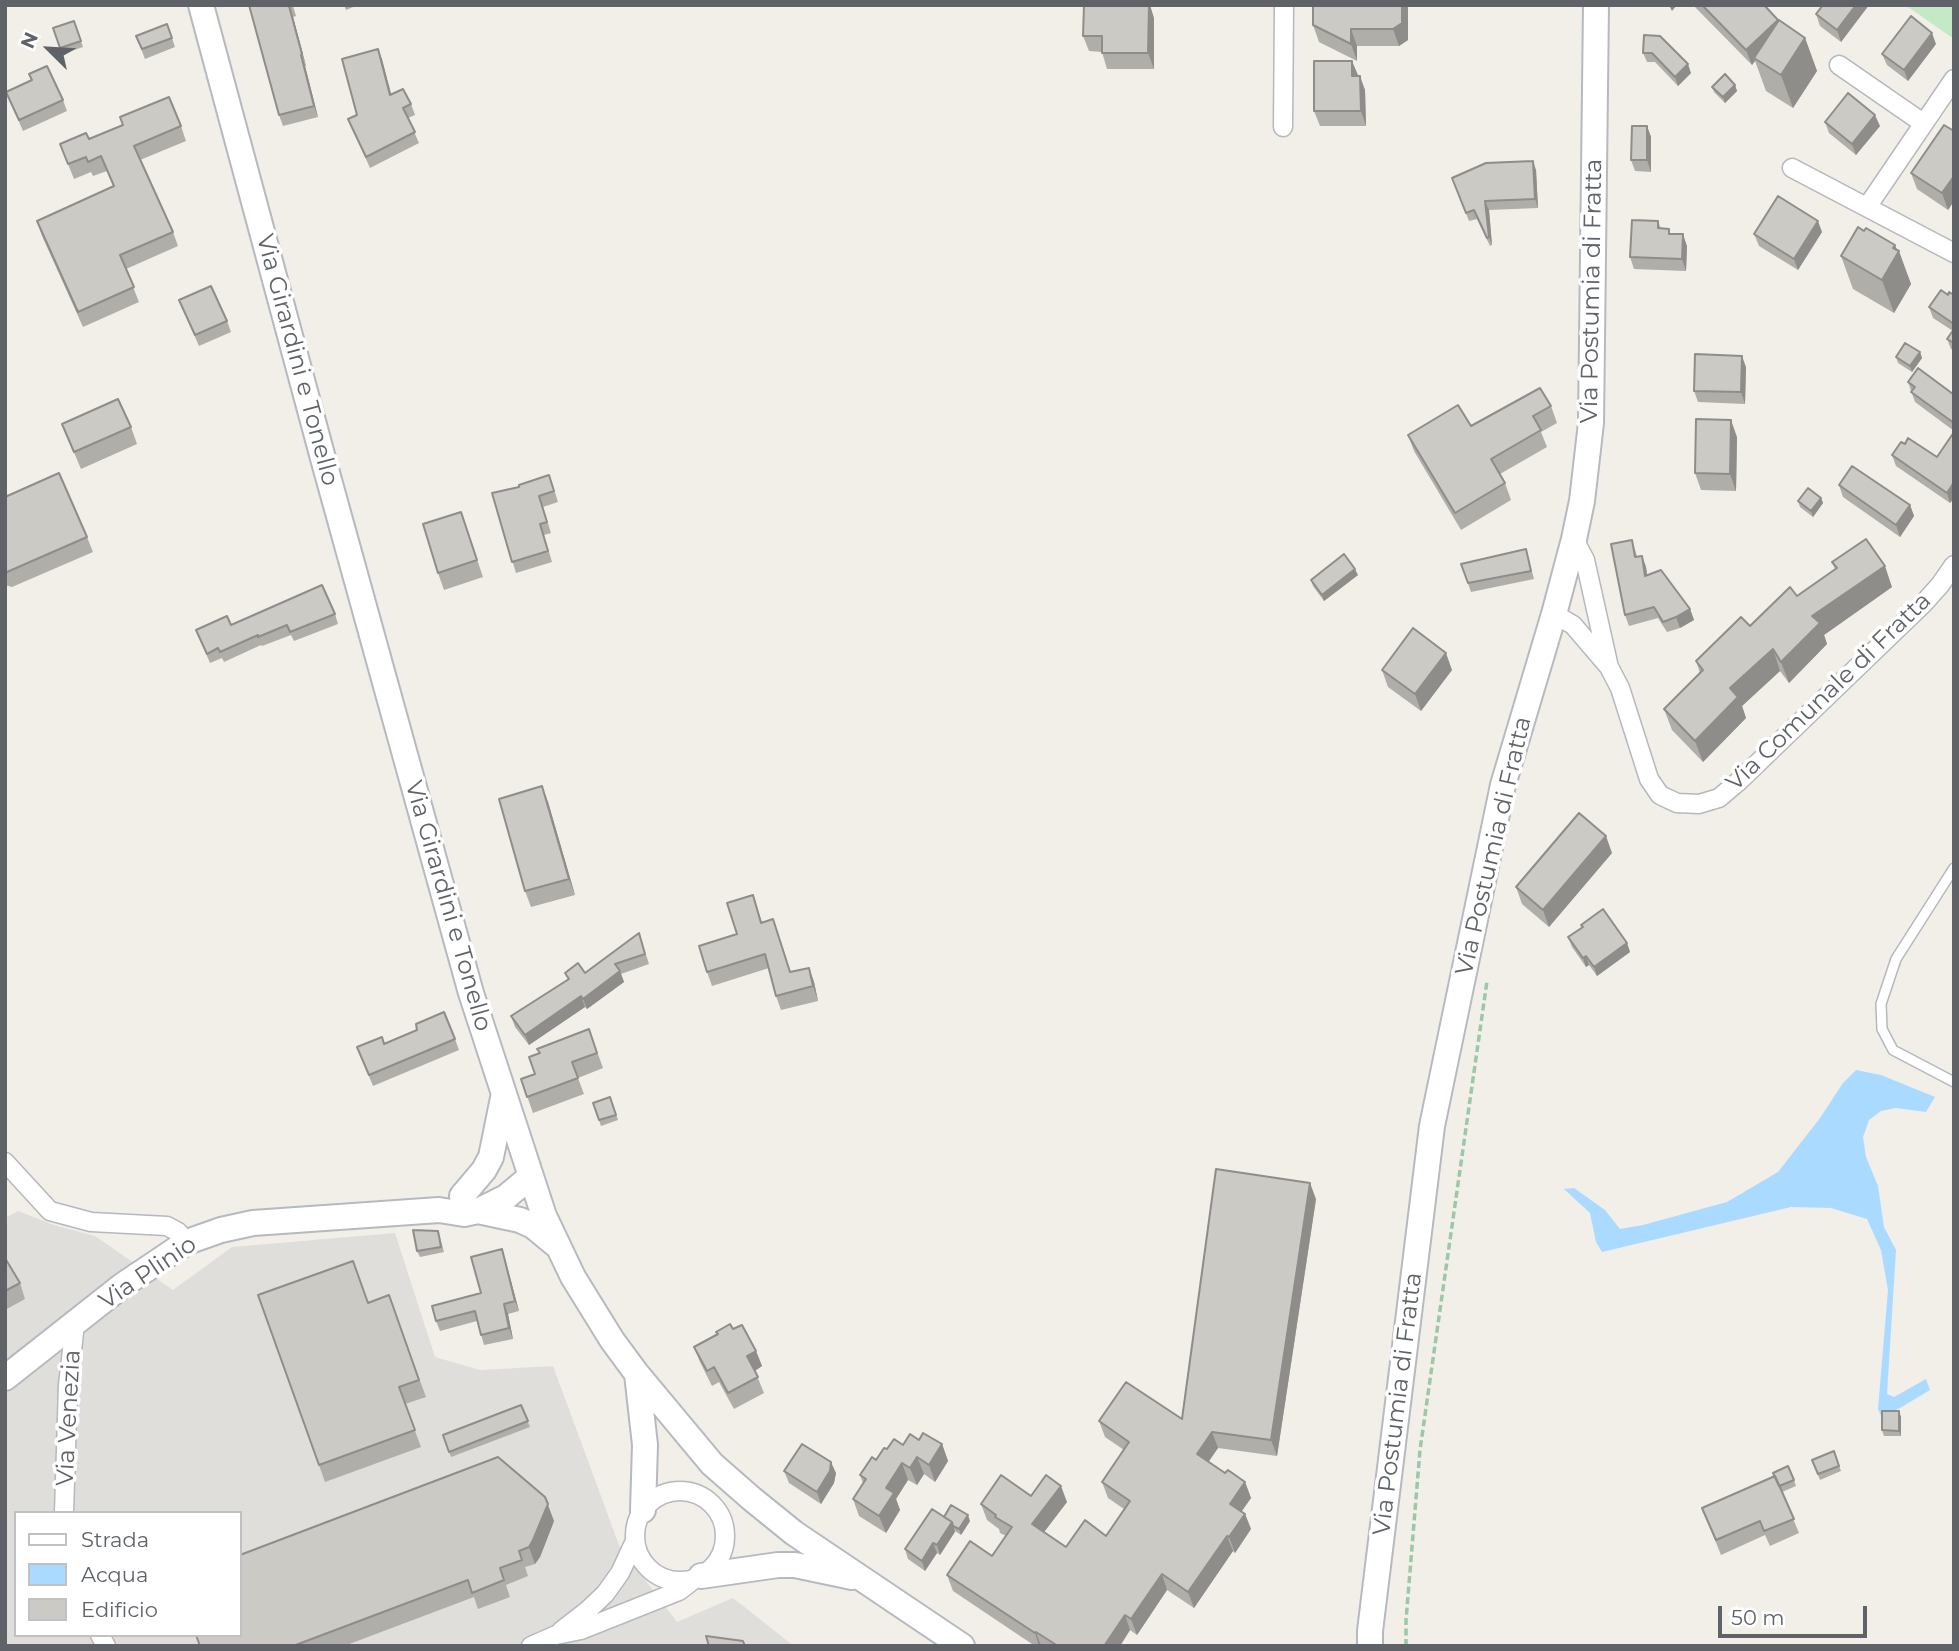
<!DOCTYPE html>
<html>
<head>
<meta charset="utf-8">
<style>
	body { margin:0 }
	#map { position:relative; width:1959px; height:1651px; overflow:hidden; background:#f1efe8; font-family:Montserrat,sans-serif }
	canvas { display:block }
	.frame { position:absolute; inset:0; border:7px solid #5f6368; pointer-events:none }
	.legend { position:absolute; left:14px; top:1511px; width:228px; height:126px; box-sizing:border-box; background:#fff; border:2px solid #bfc1c3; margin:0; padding:9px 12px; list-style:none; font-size:21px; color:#5f6368 }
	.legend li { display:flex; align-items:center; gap:14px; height:35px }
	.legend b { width:35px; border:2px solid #bfc1c3 }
	.north { position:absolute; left:14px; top:14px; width:70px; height:70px; -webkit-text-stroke:5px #fff; paint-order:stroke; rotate:294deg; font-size:19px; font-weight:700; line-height:28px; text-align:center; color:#5f6368 }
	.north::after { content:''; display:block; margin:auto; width:24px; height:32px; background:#5f6368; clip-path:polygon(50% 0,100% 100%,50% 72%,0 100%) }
	.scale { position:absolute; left:1718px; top:1606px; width:149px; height:32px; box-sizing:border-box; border:4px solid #5f6368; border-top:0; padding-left:9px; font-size:21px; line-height:24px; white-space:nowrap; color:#5f6368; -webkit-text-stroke:5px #fff; paint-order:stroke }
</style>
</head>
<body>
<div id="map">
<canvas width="1959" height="1651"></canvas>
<div class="frame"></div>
<ul class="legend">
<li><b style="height:9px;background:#fff"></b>Strada</li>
<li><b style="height:19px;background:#aadaff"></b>Acqua</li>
<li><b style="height:19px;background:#cccac5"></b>Edificio</li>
</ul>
<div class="north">N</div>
<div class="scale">50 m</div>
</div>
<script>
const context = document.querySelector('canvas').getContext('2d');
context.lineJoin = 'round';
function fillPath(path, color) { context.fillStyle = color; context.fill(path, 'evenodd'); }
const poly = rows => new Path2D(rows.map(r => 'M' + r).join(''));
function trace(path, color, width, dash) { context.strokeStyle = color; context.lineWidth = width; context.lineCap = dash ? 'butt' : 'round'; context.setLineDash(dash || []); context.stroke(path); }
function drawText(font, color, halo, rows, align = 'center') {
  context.font = font + ' Montserrat,sans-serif'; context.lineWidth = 7; context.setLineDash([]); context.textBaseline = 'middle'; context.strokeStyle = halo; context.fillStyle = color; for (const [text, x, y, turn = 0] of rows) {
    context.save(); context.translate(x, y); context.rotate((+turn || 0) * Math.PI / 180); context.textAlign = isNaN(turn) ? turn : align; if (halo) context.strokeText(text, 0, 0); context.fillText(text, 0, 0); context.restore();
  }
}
fillPath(poly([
	[18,1211,54,1225,95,1236,173,1290,232,1247,395,1233,435,1357,480,1370,553,1366,619,1545,677,1622,733,1598,794,1646,5,1646,5,1218],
	[16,1513,240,1513,240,1635,16,1635]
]), '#e0deda');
fillPath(poly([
	[1905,5,1954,5,1954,39]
]), '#c5e8c5');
fillPath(poly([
	[1856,1070,1881,1075,1935,1097,1926,1112,1896,1108,1881,1111,1869,1120,1863,1137,1866,1157,1878,1186,1884,1227,1896,1250,1887,1394,1894,1397,1926,1379,1930,1390,1900,1408,1881,1416,1878,1409,1888,1290,1881,1250,1867,1219,1831,1208,1791,1207,1602,1252,1596,1242,1590,1213,1564,1189,1574,1188,1605,1210,1620,1229,1643,1225,1727,1202,1778,1172,1820,1118,1843,1083]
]), '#aadaff');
const lane = poly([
	[1954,868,1896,959,1881,1004,1882,1029,1893,1050,1954,1082]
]);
const street = poly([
	[1839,65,1923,123],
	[1283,127,1284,5],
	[1792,168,1954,253],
	[1867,207,1954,79],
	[1574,539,1585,560,1608,663],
	[1554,614,1573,625,1609,667,1620,688,1649,779,1660,795,1677,803,1699,804,1719,798,1739,781,1923,604,1940,585,1954,565],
	[5,1162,50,1211,91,1222,167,1226,178,1232,187,1242],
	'635 1536a45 45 0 1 1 90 0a45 45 0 1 1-90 0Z',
	[64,1513,68,1385,75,1324],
	[561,1631,588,1610,605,1594,620,1573,635,1541],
	[100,1635,106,1646],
	[531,1646,556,1635,581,1630,679,1591,692,1581]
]);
const secondary = poly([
	[201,5,324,462,471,993,544,1216,573,1277,612,1340,637,1374,712,1464,752,1499,794,1533,962,1646],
	[462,1196,484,1170,491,1157,503,1098],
	[478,1211,520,1220,533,1226,556,1245],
	[637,1374,645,1445,643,1510],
	[5,1378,123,1285,187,1242,221,1230,253,1223,439,1210,464,1214,478,1211,506,1197,530,1177],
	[701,1576,778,1565,795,1565,852,1577],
	[1370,1646,1370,1631,1432,1126,1503,785,1554,614,1574,539,1582,501,1591,423,1596,5]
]);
trace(lane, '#b5b8bc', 12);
trace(street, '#b5b8bc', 21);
trace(secondary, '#b6babf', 28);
trace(poly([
	[1406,1646,1406,1620,1420,1450,1487,981]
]), '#9cc7a9', 3.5, [7, 3.5]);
trace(lane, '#fff', 9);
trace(street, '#fff', 18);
trace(secondary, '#fff', 24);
fillPath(poly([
	[249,5,295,5,293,6,296,16,293,17,306,66,305,66,318,117,283,126,279,115],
	[344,5,358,5,346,10],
	[1313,5,1408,5,1408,40,1399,46,1357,46,1357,61,1319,42,1313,25],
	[1693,5,1764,5,1778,21,1805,38,1817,71,1793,108,1766,91,1755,61,1752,65],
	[1869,5,1841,42,1820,26,1816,14],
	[1154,18,1154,69,1107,69,1102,52,1089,51,1083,36],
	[74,21,83,47,62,54,53,28],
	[167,24,175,47,145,59,136,36],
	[1644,35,1691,73,1678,86,1655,62,1647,62,1643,53],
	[1936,44,1908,81,1887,65,1882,54],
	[378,49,391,94,411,104,415,115,408,118,419,143,370,168,348,119,357,115],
	[29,74,63,100,67,111,23,131,6,92,31,80],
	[1358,76,1365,90,1366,126,1320,126,1314,111],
	[1735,85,1737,91,1725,103,1714,92,1712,87],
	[1825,122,1880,126,1856,155,1829,133],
	[181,126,186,141,140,160,173,232,178,246,126,269,139,302,83,327,42,236,37,221,113,186,107,171,93,176,91,172,74,179,60,144,89,139],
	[1647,126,1651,137,1651,172,1635,171,1631,160],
	[1954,131,1954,201,1948,210,1917,189,1911,173],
	[1536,170,1538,208,1489,210,1492,245,1490,246,1477,219,1469,221,1452,178],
	[1658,221,1661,229,1669,229,1670,234,1687,246,1686,271,1634,269,1630,257],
	[1864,231,1895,245,1911,284,1894,313,1853,289,1841,256],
	[1822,232,1798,270,1759,246,1754,234],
	[1948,295,1954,295,1954,351,1951,349,1947,339,1953,331,1933,318,1929,307],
	[179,300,227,321,231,332,199,346],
	[1920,352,1922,358,1912,372,1898,363,1896,357],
	[1746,367,1745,404,1698,402,1694,391],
	[1908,382,1953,394,1954,393,1954,431,1915,402],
	[1551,406,1557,423,1541,432,1547,447,1500,474,1505,483,1511,500,1461,530,1414,451,1408,435,1471,426],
	[62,424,131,427,137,444,81,469],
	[1954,432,1954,498,1950,503,1896,466,1892,455,1905,444,1937,457],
	[1737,437,1736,491,1701,490,1695,473],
	[1839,485,1910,505,1914,516,1900,537,1843,497],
	[553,486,558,502,543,507,551,533,544,535,552,562,516,573,492,493],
	[5,497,87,537,93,552,12,587,5,585],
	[1821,498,1823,503,1813,517,1800,507,1798,501],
	[461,512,483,577,444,590,438,573],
	[1632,540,1637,556,1642,556,1646,567,1647,575,1690,609,1694,620,1680,628,1667,632,1658,618,1629,626,1625,615],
	[1526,549,1534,579,1471,592,1461,564],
	[1832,562,1892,587,1824,635,1827,644,1789,683,1780,671,1742,706,1746,718,1703,762,1672,730,1664,709,1700,673,1696,661,1797,596,1835,569],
	[1358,575,1324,601,1313,586,1311,580],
	[335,614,338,624,294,641,291,635,262,646,261,645,224,662,222,658,210,663,196,630],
	[1382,670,1452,670,1421,711,1388,687],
	[548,802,575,895,531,907,525,891],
	[1612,853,1549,927,1522,904,1516,887],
	[753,895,762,922,773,919,790,972,809,968,814,982,818,1001,781,1010,776,996,769,968,712,986,707,972,737,934],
	[1581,925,1627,943,1630,952,1597,976,1589,965,1586,967,1572,947,1568,937,1582,928],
	[639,933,649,964,621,974,624,982,587,1009,585,1007,529,1045,515,1027,511,1016,568,980,565,973,585,973],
	[589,1029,603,1068,578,1078,584,1094,533,1113,521,1079,535,1074,539,1053,537,1049],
	[417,1030,455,1039,459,1050,373,1086,357,1047,384,1044],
	[610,1097,618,1120,601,1126,593,1103],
	[1316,1199,1277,1456,1218,1448,1208,1462,1225,1473,1245,1482,1251,1498,1242,1511,1245,1514,1251,1529,1235,1553,1233,1551,1194,1608,1167,1590,1137,1635,1130,1630,1120,1646,1035,1646,953,1591,947,1575,992,1556,1006,1536,1000,1533,999,1529,987,1520,981,1504,1031,1496,1067,1502,1044,1532,1066,1547,1106,1536,1124,1509,1108,1498,1102,1482,1124,1450,1105,1437,1099,1421,1182,1419],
	[440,1237,444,1252,420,1257,417,1251],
	[5,1258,20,1283,25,1299,5,1310],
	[505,1259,519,1311,508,1314,513,1339,484,1345,477,1321,440,1331,436,1321,481,1293],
	[368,1303,395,1312,426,1397,405,1404,421,1447,325,1482,319,1465],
	[733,1329,756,1351,762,1366,755,1371,764,1393,734,1409,719,1382,712,1386,700,1362,694,1347,717,1335,716,1332],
	[521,1405,530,1427,451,1457,443,1435],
	[1899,1411,1901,1417,1901,1436,1884,1436,1882,1430],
	[942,1444,948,1461,935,1482,924,1474,917,1485,908,1480,896,1499,900,1510,886,1533,859,1516,853,1499,863,1483,860,1475,887,1449,903,1445],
	[1834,1451,1841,1471,1820,1480,1812,1460],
	[784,1471,836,1473,834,1483,821,1504,789,1483],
	[1794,1480,1796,1486,1782,1492,1799,1533,1770,1546,1765,1535,1721,1555,1702,1508],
	[944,1517,970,1521,961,1535,955,1531,940,1555,937,1553,925,1571,908,1559,905,1549],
	[554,1521,540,1557,535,1564,525,1567,528,1576,506,1585,510,1597,478,1609,474,1597,344,1646,200,1646]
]), '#afaea9');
fillPath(poly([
	[1149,5,1150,5,1154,18,1154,69,1148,53],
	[1402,5,1408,5,1408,40,1399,46,1393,29],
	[1669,5,1677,5,1672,11],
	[1856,5,1869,5,1841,42,1837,30],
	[289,6,293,17,306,66,302,54],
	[1778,20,1754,58,1755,61,1752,65,1746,50],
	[1351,29,1357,46,1357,61,1351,44],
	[1932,33,1936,44,1908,81,1904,70],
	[1805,38,1817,71,1793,108,1781,75],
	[378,49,382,59,394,105,390,95],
	[301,55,305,66,318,117,314,106],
	[1352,61,1358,75,1352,76],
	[1688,64,1691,73,1678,86,1675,77],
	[1360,76,1365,90,1366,126,1361,111],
	[1735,85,1737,91,1725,103,1723,97],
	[1875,115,1880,126,1856,155,1852,144],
	[1647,126,1651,137,1651,172,1647,160],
	[1533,161,1536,170,1538,208,1535,199],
	[1954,176,1954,201,1948,210,1942,193],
	[1485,201,1489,210,1492,245,1489,237],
	[1818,221,1822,232,1798,270,1794,259],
	[1683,234,1687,246,1686,271,1682,259],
	[1895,245,1898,253,1899,251,1911,284,1894,313,1882,280],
	[1920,352,1922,358,1912,372,1910,366],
	[1742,356,1746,367,1745,404,1741,392],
	[1731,420,1737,437,1736,491,1730,474],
	[1954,482,1954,498,1950,503,1947,493],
	[1821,498,1823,503,1813,517,1811,511],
	[1910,505,1914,516,1900,537,1896,525],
	[1642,556,1646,567,1649,587,1645,576],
	[1885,566,1892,587,1824,635,1827,644,1789,683,1781,662,1812,616],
	[1355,569,1358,575,1324,601,1322,595],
	[1690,609,1694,620,1680,628,1676,617],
	[1773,649,1780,671,1742,706,1746,718,1703,762,1695,741,1730,688],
	[1446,653,1452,670,1421,711,1415,694],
	[542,786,548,802,575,895,569,879],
	[1606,836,1612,853,1549,927,1543,910],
	[1627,943,1630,952,1597,976,1594,967],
	[1586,956,1589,965,1586,967,1583,958],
	[809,968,814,982,818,1001,813,986],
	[620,971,624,982,587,1009,583,999],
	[581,996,585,1007,529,1045,525,1035],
	[1310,1183,1316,1199,1277,1456,1271,1440],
	[502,1249,505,1259,519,1311,515,1301],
	[504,1304,508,1314,513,1339,509,1328],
	[756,1351,762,1366,753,1372,747,1356],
	[1899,1411,1901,1417,1901,1436,1899,1431],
	[1212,1432,1218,1448,1203,1470,1197,1454],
	[942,1444,948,1461,935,1482,929,1465],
	[917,1457,924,1474,917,1485,910,1468],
	[831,1462,836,1473,834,1483,821,1504,817,1492],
	[902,1463,908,1480,896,1499,900,1510,886,1533,879,1516,886,1488],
	[1245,1482,1251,1498,1236,1519,1230,1504],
	[1061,1486,1067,1502,1038,1540,1032,1524],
	[545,1497,554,1521,540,1557,535,1564,529,1547],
	[1245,1514,1251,1529,1235,1553,1229,1537],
	[968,1515,970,1521,961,1535,959,1529],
	[952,1522,955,1532,940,1555,937,1545],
	[1227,1536,1233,1551,1194,1608,1188,1592],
	[933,1543,937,1553,925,1571,922,1561],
	[1162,1574,1167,1590,1137,1635,1131,1619],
	[1125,1615,1130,1630,1120,1646,1104,1646],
	[1036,1632,1041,1646,1039,1646,1035,1633]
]), '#8f8d8a');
const building = poly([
	[249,5,290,5,289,6,302,54,301,55,314,106,279,115,249,5],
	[1084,5,1149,5,1148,53,1102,53,1102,36,1083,36,1084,5],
	[1313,5,1402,5,1402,23,1393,29,1351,29,1351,44,1313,25,1313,5],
	[1702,5,1764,5,1778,20,1746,50,1702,5],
	[1823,5,1856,5,1837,30,1816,14,1823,5],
	[1911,16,1932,33,1904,70,1882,54,1911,16],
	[1779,20,1805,38,1781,75,1754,58,1779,20],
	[74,21,81,41,60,48,53,28,74,21],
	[167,24,172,38,142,49,136,36,167,24],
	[1644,35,1660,36,1688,64,1675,77,1652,53,1643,53,1644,35],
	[378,49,390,95,403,89,411,104,403,108,415,132,366,157,348,119,357,115,342,59,378,49],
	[1314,61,1352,61,1352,76,1360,76,1361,111,1314,111,1314,61],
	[47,66,63,100,19,120,6,92,32,80,29,74,47,66],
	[1725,74,1735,85,1723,97,1712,87,1725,74],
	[1848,93,1875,115,1852,144,1825,122,1848,93],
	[169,97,181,126,134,146,173,232,120,255,134,287,78,312,37,221,114,186,101,156,88,162,86,157,68,164,60,144,86,133,89,139,123,125,120,117,169,97],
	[1944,125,1954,131,1954,176,1942,193,1911,173,1944,125],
	[1632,126,1647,126,1647,160,1631,160,1632,126],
	[1533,161,1535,199,1485,201,1489,237,1487,238,1474,210,1466,213,1452,178,1486,163,1533,161],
	[1778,196,1818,221,1794,259,1754,234,1778,196],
	[1632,220,1658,221,1658,228,1669,229,1669,234,1683,234,1682,259,1630,257,1632,220],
	[1858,227,1864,231,1866,228,1895,245,1893,248,1899,251,1882,280,1841,256,1858,227],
	[211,286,227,321,195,335,179,300,211,286],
	[1941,290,1948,295,1949,292,1954,295,1954,324,1929,307,1941,290],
	[1954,329,1954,343,1947,339,1954,329],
	[1905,343,1920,352,1910,366,1896,357,1905,343],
	[1695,354,1742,356,1741,392,1694,391,1695,354],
	[1918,368,1953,394,1954,393,1954,423,1911,392,1915,387,1908,382,1918,368],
	[1540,388,1551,406,1533,416,1541,430,1491,459,1505,483,1455,513,1408,435,1458,405,1471,426,1540,388],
	[118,399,131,427,74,452,62,424,118,399],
	[1696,419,1731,420,1730,474,1695,473,1696,419],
	[1954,432,1954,482,1947,493,1892,455,1901,442,1905,444,1908,438,1937,457,1954,432],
	[1852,466,1910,505,1896,525,1839,485,1852,466],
	[59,473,87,537,7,572,5,572,5,497,59,473],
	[549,475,554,491,539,496,547,522,540,524,548,551,512,562,492,493,519,487,519,485,549,475],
	[1808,488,1821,498,1811,511,1798,501,1808,488],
	[461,512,477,560,438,573,423,524,461,512],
	[1866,539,1885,566,1812,616,1820,623,1781,662,1773,649,1730,688,1738,697,1695,741,1664,709,1703,670,1696,661,1741,617,1750,626,1790,587,1797,596,1837,568,1832,562,1866,539],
	[1632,540,1635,557,1642,556,1645,576,1661,570,1690,609,1676,617,1663,622,1654,607,1625,615,1611,544,1632,540],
	[1526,549,1531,571,1468,583,1461,564,1526,549],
	[1344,554,1355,569,1322,595,1311,580,1344,554],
	[322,585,335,614,290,632,287,625,258,637,258,635,220,652,218,648,207,654,196,630,227,616,231,625,322,585],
	[1413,628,1446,653,1415,694,1382,670,1413,628],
	[542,786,569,879,525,891,499,799,542,786],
	[1579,813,1606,836,1543,910,1516,887,1579,813],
	[753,895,761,923,773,919,790,972,809,968,813,986,776,996,765,954,707,972,699,946,737,934,727,903,753,895],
	[1603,909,1627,943,1594,967,1586,956,1583,958,1568,937,1583,927,1581,925,1603,909],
	[639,933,645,954,615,964,620,971,583,999,581,996,525,1035,511,1016,569,979,565,973,578,963,585,973,639,933],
	[444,1012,455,1039,369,1075,357,1047,382,1037,384,1044,417,1030,416,1024,444,1012],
	[589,1029,597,1053,572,1062,578,1078,527,1097,521,1079,535,1074,529,1057,540,1053,537,1049,589,1029],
	[610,1097,616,1115,599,1120,593,1103,610,1097],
	[1216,1169,1310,1183,1271,1440,1212,1432,1197,1454,1225,1473,1228,1470,1245,1482,1230,1504,1245,1514,1229,1537,1227,1536,1188,1592,1162,1574,1131,1619,1125,1615,1104,1646,1058,1646,1036,1632,1035,1633,947,1575,970,1541,992,1556,1012,1527,995,1517,996,1515,981,1504,1001,1475,1031,1496,1046,1475,1061,1486,1032,1524,1066,1547,1085,1520,1106,1536,1130,1501,1102,1482,1129,1442,1099,1421,1126,1382,1182,1419,1216,1169],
	[413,1230,438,1231,441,1247,417,1251,413,1230],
	[502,1249,515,1301,504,1304,509,1328,481,1335,475,1311,436,1321,432,1306,481,1293,471,1257,502,1249],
	[5,1258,20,1283,5,1291,5,1258],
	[353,1261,368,1303,389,1295,419,1380,399,1387,415,1430,319,1465,258,1295,353,1261],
	[730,1324,733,1329,742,1325,756,1351,747,1356,758,1377,728,1393,714,1367,707,1371,694,1347,718,1334,716,1332,730,1324],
	[521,1405,528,1421,449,1452,443,1435,521,1405],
	[1882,1411,1899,1411,1899,1431,1882,1430,1882,1411],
	[923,1433,942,1444,929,1465,917,1457,910,1468,902,1463,886,1488,894,1493,879,1516,853,1499,866,1479,860,1475,872,1457,876,1460,884,1448,887,1449,894,1439,903,1445,910,1434,919,1440,923,1433],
	[802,1444,831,1462,830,1471,817,1492,784,1471,802,1444],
	[1834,1451,1839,1466,1818,1474,1812,1460,1834,1451],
	[498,1457,545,1497,548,1504,533,1540,529,1547,519,1551,522,1560,500,1568,504,1580,472,1593,468,1580,293,1646,200,1646,196,1635,240,1635,240,1555,498,1457],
	[1788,1466,1794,1480,1779,1486,1773,1473,1788,1466],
	[1775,1476,1794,1519,1764,1531,1760,1521,1716,1540,1702,1508,1775,1476],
	[951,1505,968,1515,959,1529,953,1526,952,1522,944,1517,951,1505],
	[932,1509,952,1522,937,1545,933,1543,922,1561,905,1549,932,1509],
	[706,1636,743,1641,745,1646,709,1646,706,1636]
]);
fillPath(building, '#cccac5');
trace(building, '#8f8d8a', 2);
drawText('24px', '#5f6368', '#fff', [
	["Via Postumia di Fratta",1592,291,-89],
	["Via Girardini e Tonello",297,360,75],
	["Via Comunale di Fratta",1829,692,-44],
	["Via Postumia di Fratta",1494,846,-77],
	["Via Girardini e Tonello",448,906,74],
	["Via Plinio",148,1273,-34],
	["Via Postumia di Fratta",1398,1404,-83],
	["Via Venezia",69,1418,-87]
]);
</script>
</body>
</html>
